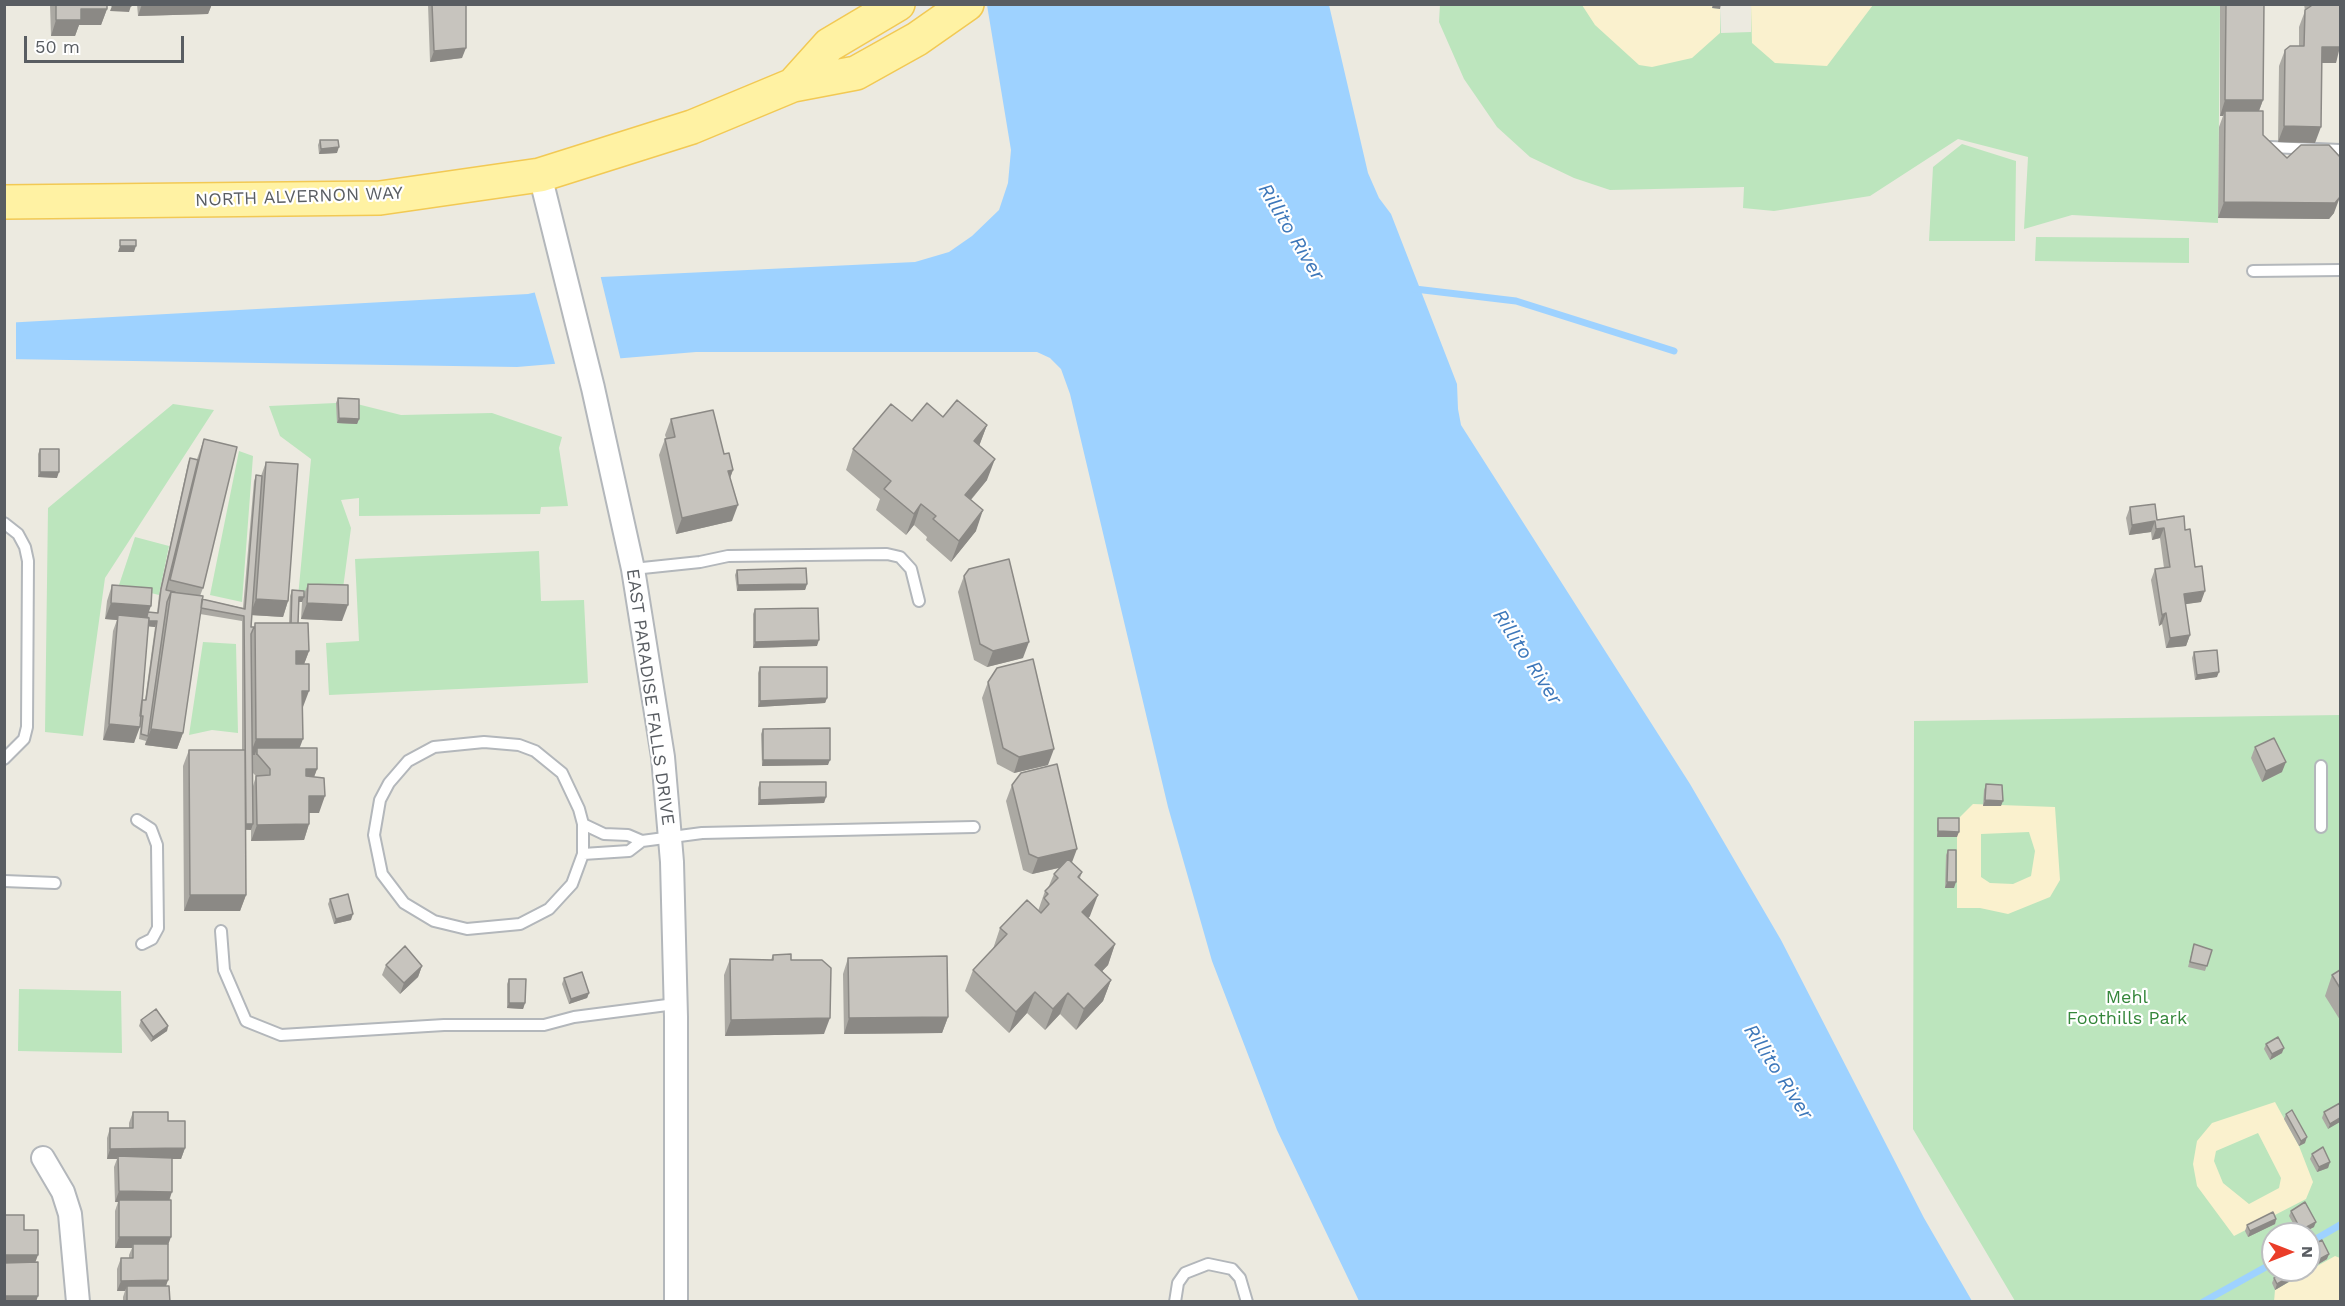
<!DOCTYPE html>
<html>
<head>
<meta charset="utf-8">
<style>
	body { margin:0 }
	#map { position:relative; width:2345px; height:1306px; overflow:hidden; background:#eceae0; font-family:"Work Sans",sans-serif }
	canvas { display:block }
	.frame { position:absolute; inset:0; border:6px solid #595d62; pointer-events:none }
	.north { position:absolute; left:2261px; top:1222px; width:60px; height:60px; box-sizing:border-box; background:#fff; border:2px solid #bdbec0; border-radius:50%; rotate:90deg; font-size:16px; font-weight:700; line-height:24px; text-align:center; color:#595d62 }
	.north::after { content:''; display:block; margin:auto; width:21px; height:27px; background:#ea3d29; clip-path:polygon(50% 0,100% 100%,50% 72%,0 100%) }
	.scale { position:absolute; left:24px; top:36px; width:160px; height:27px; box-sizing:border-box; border:3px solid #595d62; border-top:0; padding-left:8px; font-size:18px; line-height:21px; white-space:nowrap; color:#595d62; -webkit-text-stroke:4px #fff; paint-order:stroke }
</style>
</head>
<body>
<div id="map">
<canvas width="2345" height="1306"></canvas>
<div class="frame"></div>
<div class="north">N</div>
<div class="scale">50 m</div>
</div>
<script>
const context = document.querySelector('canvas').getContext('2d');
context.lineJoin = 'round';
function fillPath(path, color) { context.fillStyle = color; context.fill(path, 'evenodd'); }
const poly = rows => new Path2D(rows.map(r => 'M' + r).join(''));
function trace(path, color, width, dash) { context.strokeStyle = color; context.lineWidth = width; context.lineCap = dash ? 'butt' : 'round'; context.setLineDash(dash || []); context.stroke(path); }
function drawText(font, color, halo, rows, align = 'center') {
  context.font = font + ' "Work Sans",sans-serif'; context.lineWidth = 4.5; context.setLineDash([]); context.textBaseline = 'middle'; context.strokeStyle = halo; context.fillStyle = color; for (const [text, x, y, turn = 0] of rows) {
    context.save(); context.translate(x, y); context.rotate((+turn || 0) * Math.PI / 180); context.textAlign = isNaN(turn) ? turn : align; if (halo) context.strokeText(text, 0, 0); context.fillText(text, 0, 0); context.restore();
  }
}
fillPath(poly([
	[1440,4,1712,5,1712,8,1720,9,1721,33,1751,32,1751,5,2220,5,2218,223,2072,215,2024,229,2028,157,1958,139,1870,196,1774,211,1743,208,1744,187,1610,190,1574,178,1530,157,1497,127,1464,79,1439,22],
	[1962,144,2016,161,2015,241,1929,241,1933,167],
	[2036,237,2189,238,2189,263,2035,261],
	[336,403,338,423,357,404,401,415,492,413,562,437,559,448,568,506,541,507,540,514,359,516,359,498,341,500,351,528,342,596,298,597,311,459,280,436,269,406],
	[173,404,214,410,105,578,83,736,45,732,48,508],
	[239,451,253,456,242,602,210,595],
	[135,537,169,546,159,595,119,585],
	[539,551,541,601,584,600,588,683,329,695,326,643,359,641,355,559],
	[203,642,236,644,238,733,212,730,189,735],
	[2340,715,2340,1301,2015,1301,1913,1129,1914,721],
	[2273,1234,2309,1234,2309,1270,2273,1270],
	[19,989,121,991,122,1053,18,1051]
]), '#bce5bd');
fillPath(poly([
	[1582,5,1712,5,1712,8,1720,9,1720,33,1692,58,1652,67,1639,65,1595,25],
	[1751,5,1751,4,1873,5,1827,66,1775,63,1752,43],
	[1973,804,2055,807,2060,880,2050,897,2008,914,1980,908,1957,908,1957,820],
	[2029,832,2035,851,2031,876,2013,884,1990,883,1981,877,1981,834],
	[2275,1102,2299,1146,2313,1182,2306,1199,2234,1236,2197,1186,2193,1164,2197,1141,2212,1123],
	[2258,1133,2281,1178,2279,1188,2249,1204,2223,1183,2214,1161,2216,1151],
	[2335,1256,2340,1258,2340,1301,2274,1302,2275,1290]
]), '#faf1ce');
fillPath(poly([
	[987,5,1329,5,1368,173,1379,198,1391,214,1457,384,1458,409,1461,425,1690,784,1781,940,1924,1218,1972,1301,1359,1301,1277,1130,1212,961,1168,807,1070,394,1061,369,1050,358,1037,352,696,352,517,367,5,359,4,323,528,294,601,277,915,262,949,252,972,236,999,210,1008,183,1011,150]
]), '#9ed2ff');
fillPath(poly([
	[600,274,621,361,556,367,534,290],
	[5,321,16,321,16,361,5,362]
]), '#eceae0');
trace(poly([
	[1415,289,1516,301,1674,351],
	[2309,1243,2340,1225],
	[2203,1302,2273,1263]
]), '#9ed2ff', 7);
const lane = poly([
	[2270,147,2340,150],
	[2253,271,2340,270],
	[4,523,18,534,25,547,28,561,27,727,24,739,4,759],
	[633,569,700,562,728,556,887,554,900,557,911,569,919,601],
	[484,742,519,745,535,751,562,773,579,809,583,824,583,854,572,884,549,909,520,924,467,929,434,921,404,903,382,874,374,835,380,800,389,783,408,761,434,747,484,742],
	[137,820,151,829,157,845,158,928,152,939,142,944],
	[583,824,604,834,628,835,642,841],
	[2321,827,2321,766],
	[583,854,629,851,642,841,702,833,974,827],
	[4,881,55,883],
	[221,931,224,970,246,1021,281,1035,444,1025,544,1025,574,1017,675,1004],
	[1175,1302,1178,1283,1185,1273,1208,1264,1232,1269,1240,1278,1247,1302]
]);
const street = poly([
	[540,175,593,388,633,569,663,757,672,862,676,1017,676,1302],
	[43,1158,63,1192,70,1214,78,1302]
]);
const primary = poly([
	[793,85,829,45,898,4],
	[4,202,380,198,540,175,692,127,793,85,856,73,917,39,967,4]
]);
trace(lane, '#b3b7bb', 14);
trace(street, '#b3b7bb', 26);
trace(primary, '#f2c954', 36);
trace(lane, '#fff', 10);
trace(street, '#fff', 22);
trace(primary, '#fff2a3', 33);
fillPath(poly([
	[50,4,107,4,107,9,101,25,79,25,75,36,51,36],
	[137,4,212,4,208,14,138,16],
	[428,4,466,4,462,58,430,62],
	[2220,4,2264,4,2263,100,2259,111,2263,135,2334,213,2329,219,2218,218,2219,127,2223,116,2220,116],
	[2304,4,2340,4,2336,63,2322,63,2315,143,2278,142,2279,66,2285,50,2299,46,2299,27,2305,11],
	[320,140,337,153,319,154,318,145],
	[338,398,359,419,357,424,337,423,336,403],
	[943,417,987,425,979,446,987,480,971,500,976,531,951,562,926,540,927,537,914,525,906,535,876,510,880,499,846,470,853,449,912,421],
	[671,419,724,454,733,470,730,478,732,521,676,534,659,455,665,439,666,438,665,435],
	[204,439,203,588,200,596,202,599,243,608,254,481,256,475,261,476,266,462,288,601,283,617,252,615,251,627,254,627,255,623,289,623,290,596,292,590,304,594,308,584,342,621,301,619,302,602,299,602,298,623,309,651,304,664,303,707,302,707,299,748,317,769,314,777,319,813,309,813,309,824,304,840,251,841,251,830,246,830,246,895,240,911,184,911,183,766,189,750,242,750,242,621,200,614,183,733,177,749,145,745,146,741,139,739,141,722,140,721,134,743,103,740,113,631,117,620,105,619,107,601,112,585,148,612,157,613,159,595,188,463,190,458,197,459],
	[148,626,155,627,145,700,142,700],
	[252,772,256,776,253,786],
	[40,449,57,478,38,477,38,454],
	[2130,507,2157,520,2185,530,2195,567,2201,602,2185,604,2190,635,2186,646,2166,648,2162,624,2159,626,2151,580,2155,569,2164,568,2160,538,2152,540,2151,532,2129,535,2126,518],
	[737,570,807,584,805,590,737,591,735,575],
	[964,576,1023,658,987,667,974,660,958,592],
	[755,609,817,646,753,648,753,614],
	[2194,652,2217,677,2195,680,2192,658],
	[760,667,827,698,825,703,758,707,758,673],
	[988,682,1048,765,1014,773,997,764,982,698],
	[763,729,828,765,762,766,761,734],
	[2255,747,2282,772,2262,782,2251,758],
	[760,782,826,797,824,803,758,805,758,788],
	[1986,784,2001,806,1983,806,1984,790],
	[1012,785,1072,863,1082,872,1080,878,1090,916,1088,918,1115,944,1108,965,1102,971,1111,980,1103,1001,1076,1030,1060,1014,1045,1030,1027,1013,1009,1033,965,991,973,970,993,949,1000,928,1038,911,1045,891,1048,888,1054,874,1059,868,1032,874,1023,870,1006,801],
	[1938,818,1957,837,1937,837,1937,823],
	[1948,850,1954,888,1945,888,1946,855],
	[330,899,351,920,334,924,328,904],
	[2194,944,2212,950,2205,971,2188,967],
	[773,955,791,960,824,1034,725,1036,724,975,730,959,771,960],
	[848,958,948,1017,942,1033,844,1034,843,974],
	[386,965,422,966,418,977,400,994,382,975],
	[2340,970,2340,1020,2325,996,2332,975],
	[564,978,589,993,587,998,569,1004,562,984],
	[509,979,525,1003,523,1009,507,1008,507,984],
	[141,1020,168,1026,167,1031,151,1042,139,1026],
	[2266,1044,2282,1053,2270,1060,2264,1049],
	[2340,1103,2328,1129,2322,1118,2324,1112],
	[133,1112,168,1121,185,1148,181,1159,172,1159,168,1246,168,1280,166,1286,170,1302,123,1302,123,1297,125,1291,117,1291,117,1269,121,1258,129,1258,129,1255,132,1248,115,1248,115,1211,118,1202,115,1202,114,1167,117,1159,107,1159,107,1138,110,1128,129,1128,129,1123],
	[2286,1114,2305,1143,2299,1146,2284,1119],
	[2312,1154,2330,1162,2328,1168,2317,1172,2310,1159],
	[2291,1211,2314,1227,2301,1234,2299,1234,2289,1216],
	[2276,1219,2275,1224,2248,1237,2245,1231,2247,1225],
	[2309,1247,2327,1259,2312,1268,2309,1263],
	[2288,1270,2303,1270,2302,1274,2275,1290,2272,1283,2274,1278]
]), '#aba9a3');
fillPath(poly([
	[142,4,212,4,208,14,138,16],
	[1713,4,1721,4,1720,9,1712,8],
	[112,6,131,6,129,12,110,11],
	[81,9,107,9,101,25,79,25,75,36,51,36,56,20],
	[2322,47,2340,47,2336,63,2316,63],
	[466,48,462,58,430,62,434,51],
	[2225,100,2263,100,2257,116,2225,111,2223,116,2220,116],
	[2284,126,2321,127,2315,143,2278,142],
	[339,147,337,153,319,154,321,149],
	[2340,197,2334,213,2329,219,2218,218,2224,202],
	[120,246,136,246,134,252,118,252],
	[339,418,359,419,357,424,337,423],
	[987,425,979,446,974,441],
	[995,459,987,480,957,516,965,495],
	[733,470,727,486,728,471],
	[40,472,59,472,57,478,38,477],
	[921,504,914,525,906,535,914,514],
	[738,505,732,521,676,534,682,518],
	[983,510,976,531,951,562,959,541],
	[2155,521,2151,532,2129,535,2132,525],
	[2164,528,2160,538,2152,540,2156,529],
	[807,584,805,590,737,591,738,585],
	[2205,591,2201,602,2180,605,2184,594],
	[299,597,304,597,302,602,297,602],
	[256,599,288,601,283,617,250,615],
	[111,603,151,606,145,622,118,615,117,620,105,619],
	[307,603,348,605,342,621,301,619],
	[2166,613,2162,624,2159,626,2162,615],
	[147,621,157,621,155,627,145,626],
	[2190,635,2186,646,2166,648,2170,638],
	[819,640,817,646,753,648,755,642],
	[1029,642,1023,658,987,667,993,651],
	[296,651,309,651,303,667,290,667],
	[2219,672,2217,677,2195,680,2197,675],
	[302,691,309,691,303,707,296,707],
	[827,698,825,703,758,707,760,701],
	[109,724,140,727,134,743,103,740],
	[151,729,183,733,177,749,145,745],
	[256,739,303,739,297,755,256,755,257,748,255,755,250,755],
	[1054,749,1048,765,1014,773,1019,757],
	[763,760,830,760,828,765,762,766],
	[2286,762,2282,772,2262,782,2266,771],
	[306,769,317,769,311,785,300,785],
	[309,796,325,796,319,813,303,813],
	[826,797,824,803,758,805,760,800],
	[1985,800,2003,801,2001,806,1983,806],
	[242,824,253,824,251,830,240,829],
	[309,824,304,840,251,841,257,825],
	[1938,831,1959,832,1957,837,1937,837],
	[1077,849,1071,865,1032,874,1038,858],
	[1947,882,1956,882,1954,888,1945,888],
	[190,895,246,895,240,911,184,911],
	[1098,895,1090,916,1074,933,1082,912],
	[353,914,351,920,334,924,336,919],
	[1115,944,1108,965,1088,986,1095,965],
	[422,966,418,977,400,994,404,983],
	[1111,980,1103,1001,1076,1030,1084,1009],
	[1035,992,1027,1013,1009,1033,1016,1012],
	[589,993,587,998,569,1004,571,999],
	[1068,993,1060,1014,1045,1030,1053,1009],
	[509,1003,525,1003,523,1009,507,1008],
	[948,1017,942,1033,844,1034,849,1018],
	[830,1018,824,1034,725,1036,731,1020],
	[168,1026,167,1031,151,1042,153,1037],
	[2284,1048,2282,1053,2270,1060,2272,1054],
	[2340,1118,2340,1122,2328,1129,2330,1124],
	[2307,1137,2305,1143,2299,1146,2301,1141],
	[185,1148,181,1159,118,1159,118,1156,117,1159,107,1159,110,1149],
	[2330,1162,2328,1168,2317,1172,2319,1167],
	[119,1191,172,1192,168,1203,115,1202],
	[2276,1219,2275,1224,2248,1237,2250,1231],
	[2316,1222,2314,1227,2300,1234,2301,1230],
	[119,1237,171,1237,167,1248,133,1244,132,1248,115,1248],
	[2329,1254,2327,1259,2312,1268,2314,1262],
	[4,1255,38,1255,34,1266,4,1266],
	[2302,1270,2303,1270,2302,1274,2275,1290,2277,1284],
	[168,1280,164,1291,127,1286,125,1291,117,1291,121,1281],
	[4,1296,38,1296,36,1302,4,1302]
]), '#8b8985');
const building = poly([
	[56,4,107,4,107,9,81,9,81,20,56,20,56,4],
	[112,4,131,4,131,6,112,6,112,4],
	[432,4,466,4,466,48,434,51,432,4],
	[2226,4,2264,4,2263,100,2225,100,2226,4],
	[2311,4,2340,4,2340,47,2322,47,2321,127,2284,126,2285,50,2290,46,2304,46,2305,10,2311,6,2311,4],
	[2225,111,2263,111,2263,135,2287,158,2301,145,2329,145,2340,157,2340,197,2335,203,2224,202,2225,111],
	[320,140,338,140,339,147,321,149,320,140],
	[120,240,136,240,136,246,120,246,120,240],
	[338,398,359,399,359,419,339,418,338,398],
	[957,400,987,425,974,441,995,459,965,495,983,510,959,541,933,519,936,516,921,504,914,514,884,489,891,481,853,449,891,404,912,421,927,403,943,417,957,400],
	[713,410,724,454,729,453,733,470,728,471,738,505,682,518,665,439,675,437,671,419,713,410],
	[204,439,237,447,203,588,170,580,204,439],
	[40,449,59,449,59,472,40,472,40,449],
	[190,458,198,460,166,590,175,592,171,592,167,602,148,736,141,734,143,716,140,716,142,700,146,700,157,621,149,621,149,618,147,617,147,616,148,612,158,613,161,589,190,458],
	[266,462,298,464,288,601,256,599,266,462],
	[256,475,262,476,251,627,254,627,251,634,253,824,246,824,244,616,201,608,202,599,245,609,256,475],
	[2155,504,2157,520,2184,516,2185,530,2190,529,2195,567,2202,566,2205,591,2184,594,2190,635,2170,638,2166,613,2162,615,2155,569,2170,567,2164,528,2156,529,2155,521,2132,525,2130,507,2155,504],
	[1009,559,1029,642,993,651,980,644,964,576,969,569,1009,559],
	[806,568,807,584,738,585,737,570,806,568],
	[308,584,348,585,348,605,307,603,308,584],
	[112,585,152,588,151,606,111,603,112,585],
	[292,590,304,591,304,597,299,597,298,623,291,623,292,590],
	[171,592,203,596,183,733,151,729,171,592],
	[818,608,819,640,755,642,755,609,818,608],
	[118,615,149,618,140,727,109,724,118,615],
	[255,623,308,623,309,651,296,651,296,664,309,664,309,691,302,691,303,739,256,739,255,623],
	[2217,650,2219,672,2197,675,2194,652,2217,650],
	[1033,659,1054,749,1019,757,1003,748,988,682,997,668,1033,659],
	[760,667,827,667,827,698,760,701,760,667],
	[830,728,830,760,763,760,763,729,830,728],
	[2274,738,2286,762,2266,771,2255,747,2274,738],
	[257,748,317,748,317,769,306,769,306,776,324,778,325,796,309,796,309,824,257,825,256,776,270,775,270,769,257,754,257,748],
	[189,750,245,750,246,895,190,895,189,750],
	[1057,764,1077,849,1038,858,1029,854,1012,785,1021,773,1057,764],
	[760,782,826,782,826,797,760,800,760,782],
	[1986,784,2002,785,2003,801,1985,800,1986,784],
	[1938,818,1959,818,1959,832,1938,831,1938,818],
	[1948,850,1956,850,1956,882,1947,882,1948,850],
	[1068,859,1082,872,1078,877,1098,895,1082,912,1115,944,1095,965,1111,980,1084,1009,1068,993,1053,1009,1035,992,1016,1012,973,970,1007,934,1000,928,1027,900,1041,913,1049,904,1044,898,1048,894,1045,891,1058,878,1054,874,1068,859],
	[348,894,353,914,336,919,330,899,348,894],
	[2194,944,2212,950,2207,966,2190,962,2194,944],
	[405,946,422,966,404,983,386,965,405,946],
	[791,954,791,960,822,960,831,968,830,1018,731,1020,730,959,773,960,773,955,791,954],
	[947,956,948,1017,849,1018,848,958,947,956],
	[2340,970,2340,988,2332,975,2340,970],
	[582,972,589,993,571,999,564,978,582,972],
	[509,979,526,979,525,1003,509,1003,509,979],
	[156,1009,168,1026,153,1037,141,1020,156,1009],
	[2278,1037,2284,1048,2272,1054,2266,1044,2278,1037],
	[2340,1103,2340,1118,2330,1124,2324,1112,2340,1103],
	[2292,1110,2307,1137,2301,1141,2286,1114,2292,1110],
	[133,1112,168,1112,168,1121,185,1121,185,1148,110,1149,110,1128,133,1128,133,1112],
	[2323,1147,2330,1162,2319,1167,2312,1154,2323,1147],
	[118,1156,172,1158,172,1192,119,1191,118,1156],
	[119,1200,171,1200,171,1237,119,1237,119,1200],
	[2305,1202,2316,1222,2301,1230,2291,1211,2305,1202],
	[2273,1212,2276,1219,2250,1231,2247,1225,2273,1212],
	[4,1215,24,1215,24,1230,38,1230,38,1255,4,1255,4,1215],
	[2322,1240,2329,1254,2314,1262,2309,1253,2309,1247,2322,1240],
	[133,1244,168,1244,168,1280,121,1281,121,1258,133,1258,133,1244],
	[38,1262,38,1296,4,1296,4,1263,38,1262],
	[2288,1270,2302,1270,2277,1284,2274,1278,2288,1270],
	[127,1286,169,1286,170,1302,127,1302,127,1286]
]);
fillPath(building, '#c7c4be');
trace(building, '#8b8985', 1.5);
drawText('18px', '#595d62', '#fff', [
	["NORTH ALVERNON WAY",299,197,-2],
	["EAST PARADISE FALLS DRIVE",650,697,82]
]);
drawText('18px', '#34863a', '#fff', [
	["Mehl",2127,998],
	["Foothills Park",2127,1019]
]);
drawText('italic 20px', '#3e78ba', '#fff', [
	["Rillito River",1291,232,59],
	["Rillito River",1527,657,57],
	["Rillito River",1778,1072,57]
]);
</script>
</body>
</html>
